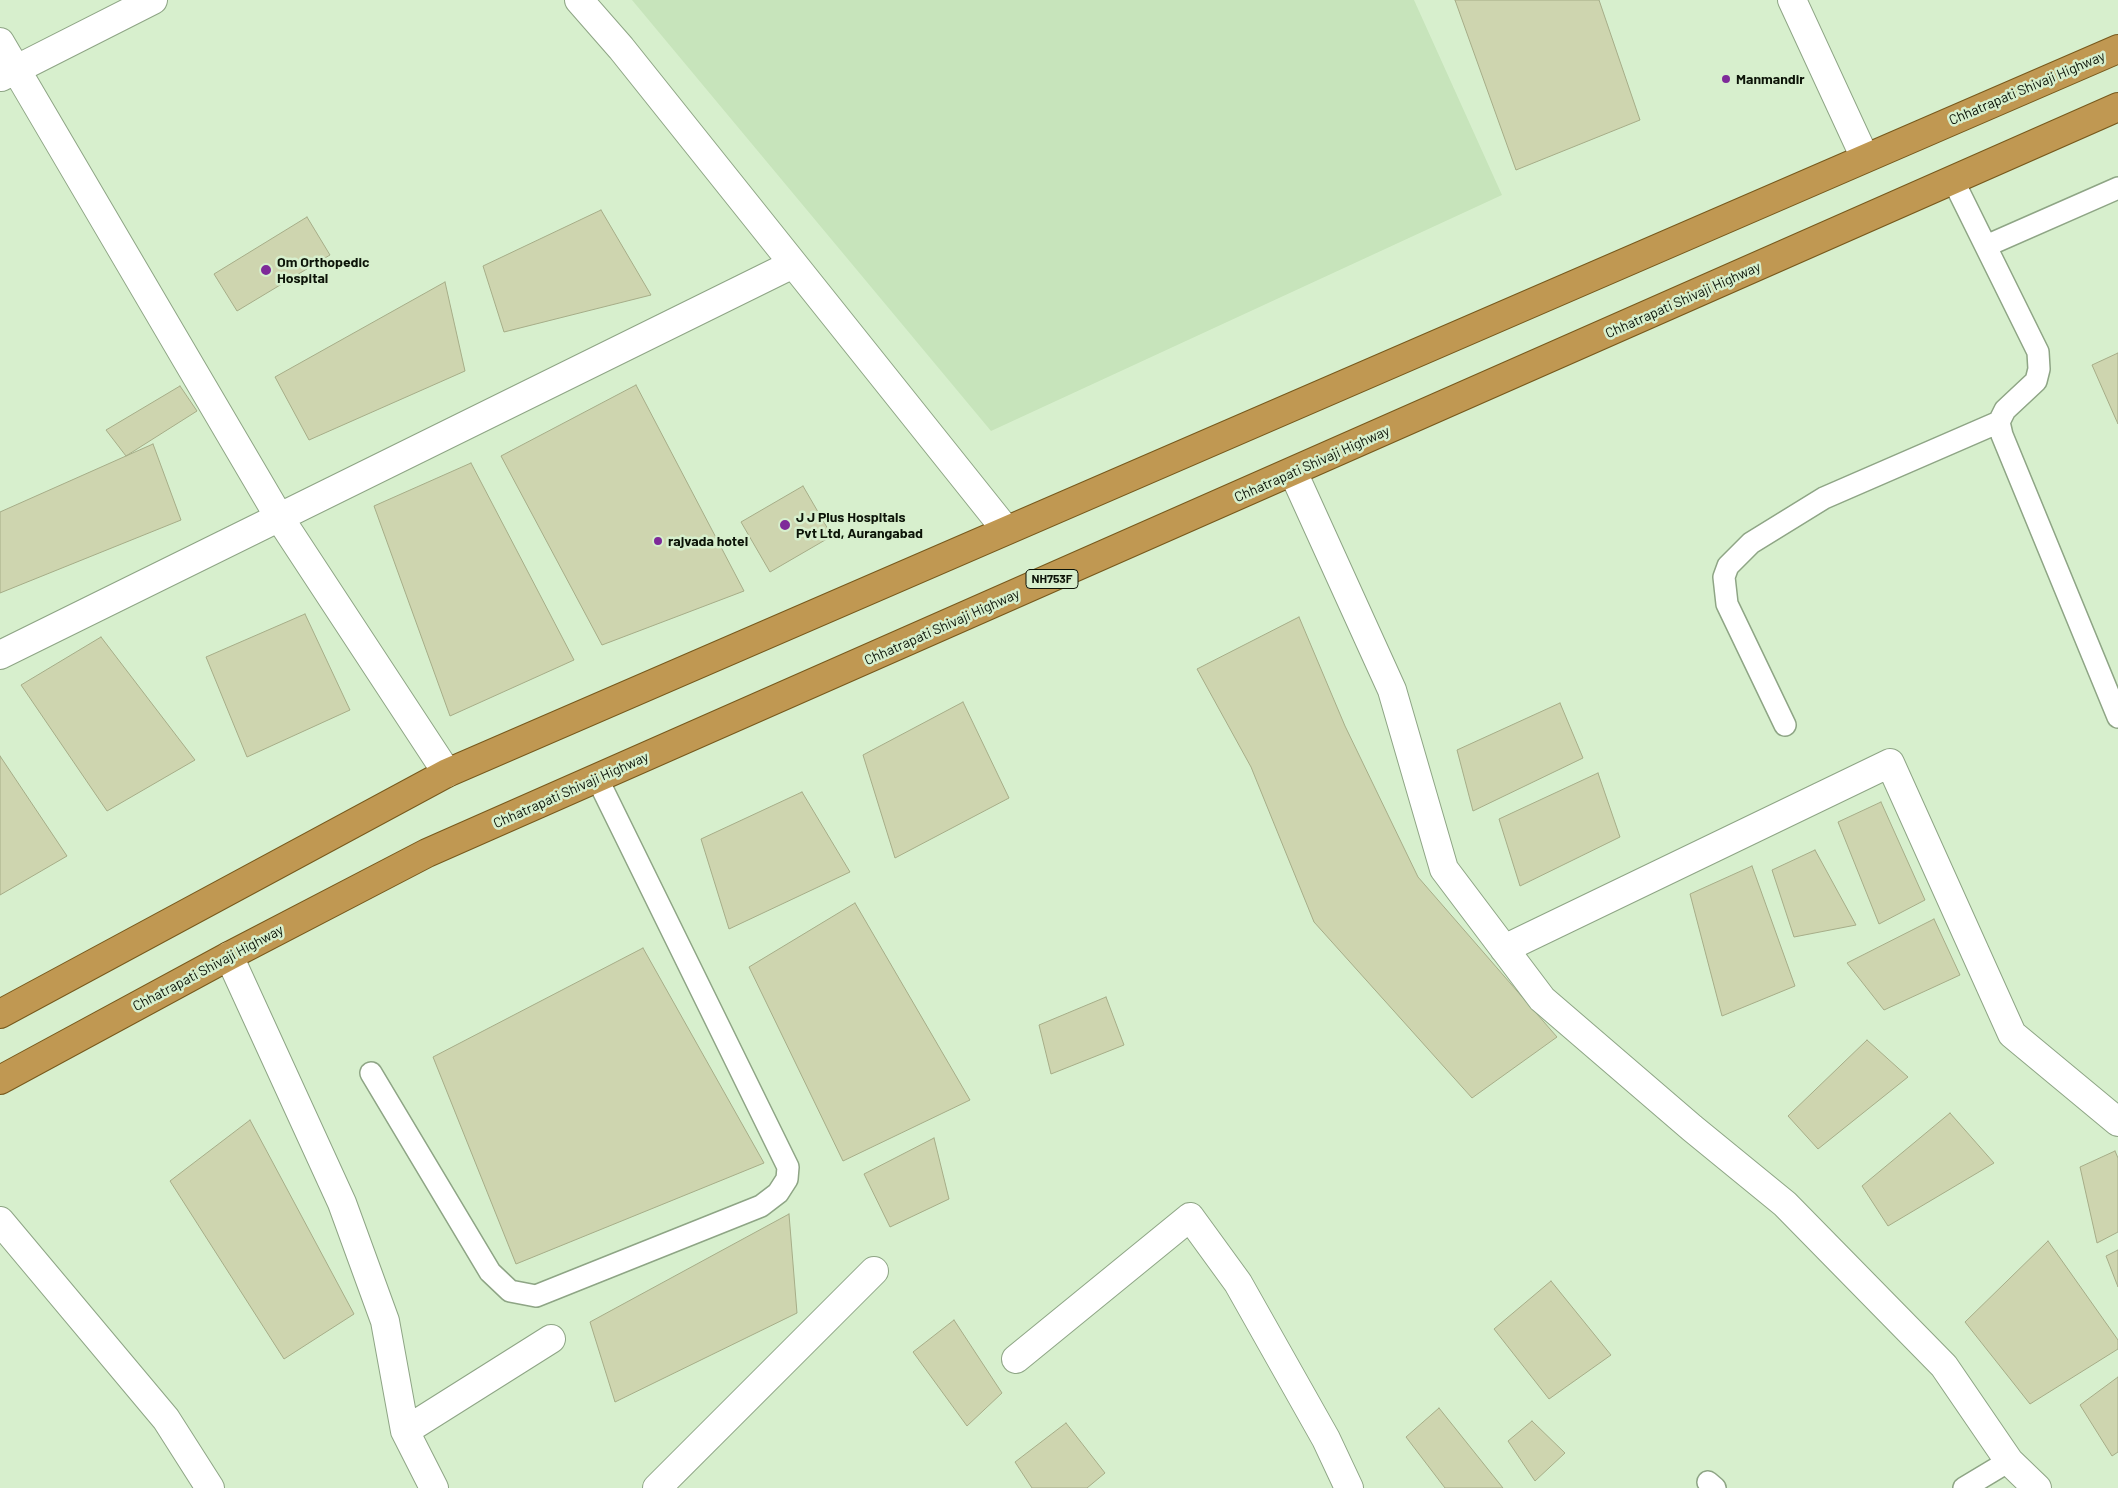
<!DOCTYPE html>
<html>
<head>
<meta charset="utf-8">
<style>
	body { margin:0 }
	canvas { display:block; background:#d7efcd }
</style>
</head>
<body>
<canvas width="2118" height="1488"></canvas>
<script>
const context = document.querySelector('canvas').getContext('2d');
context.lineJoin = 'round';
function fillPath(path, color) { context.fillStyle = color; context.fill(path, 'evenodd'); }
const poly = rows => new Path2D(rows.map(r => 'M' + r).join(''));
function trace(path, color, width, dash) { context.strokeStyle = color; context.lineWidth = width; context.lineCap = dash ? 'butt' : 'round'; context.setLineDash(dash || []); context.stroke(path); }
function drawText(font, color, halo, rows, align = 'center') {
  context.font = font + ' Barlow,sans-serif'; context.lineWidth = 5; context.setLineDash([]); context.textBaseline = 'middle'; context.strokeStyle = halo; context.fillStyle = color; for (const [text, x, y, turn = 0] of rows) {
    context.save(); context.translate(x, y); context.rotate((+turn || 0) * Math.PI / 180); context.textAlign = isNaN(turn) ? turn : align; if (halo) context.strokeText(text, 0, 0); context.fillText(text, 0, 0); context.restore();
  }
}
fillPath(poly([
	[632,0,1414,0,1502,195,991,431]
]), '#c7e4bb');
const building = poly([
	[1455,0,1599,0,1640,120,1516,170,1455,0],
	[601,210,651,295,504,332,483,266,601,210],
	[307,217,330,255,237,311,214,274,307,217],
	[445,282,465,371,309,440,275,377,445,282],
	[2118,353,2118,424,2092,365,2118,353],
	[636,385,744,591,602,645,501,456,636,385],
	[180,386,197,411,126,456,106,430,180,386],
	[153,444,181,520,0,593,0,512,153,444],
	[471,463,574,660,450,716,374,506,471,463],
	[803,486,832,536,770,572,741,522,803,486],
	[305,614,350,710,247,757,206,657,305,614],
	[1299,617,1345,726,1418,877,1557,1037,1472,1098,1314,922,1251,767,1197,669,1299,617],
	[101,637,195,760,107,811,21,685,101,637],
	[963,702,1009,798,895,858,863,755,963,702],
	[1560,703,1583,758,1473,811,1457,750,1560,703],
	[0,756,67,856,0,895,0,756],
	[1598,773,1620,837,1520,886,1499,819,1598,773],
	[802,792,850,872,729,929,701,839,802,792],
	[1881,802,1925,900,1879,924,1838,822,1881,802],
	[1815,850,1856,925,1794,937,1772,870,1815,850],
	[1752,866,1795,986,1722,1016,1690,894,1752,866],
	[855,903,970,1100,843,1161,749,967,855,903],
	[1934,919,1960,975,1884,1010,1847,963,1934,919],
	[643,948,764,1163,516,1264,433,1057,643,948],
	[1106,997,1124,1045,1051,1074,1039,1025,1106,997],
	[1867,1040,1908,1077,1818,1149,1788,1116,1867,1040],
	[1950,1113,1994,1163,1888,1226,1862,1186,1950,1113],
	[250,1120,354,1314,284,1359,170,1181,250,1120],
	[934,1138,949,1199,890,1227,864,1174,934,1138],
	[2115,1151,2118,1158,2118,1232,2097,1243,2080,1167,2115,1151],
	[789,1214,797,1313,615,1402,590,1322,789,1214],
	[2048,1241,2118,1340,2118,1349,2030,1404,1965,1322,2048,1241],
	[2118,1250,2118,1287,2106,1256,2118,1250],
	[1551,1281,1611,1355,1549,1399,1494,1329,1551,1281],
	[954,1320,1002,1393,967,1426,913,1352,954,1320],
	[2118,1377,2118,1452,2112,1456,2080,1405,2118,1377],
	[1439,1408,1503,1488,1445,1488,1406,1437,1439,1408],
	[1532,1421,1565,1453,1535,1481,1508,1441,1532,1421],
	[1066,1423,1105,1473,1087,1488,1032,1488,1015,1462,1066,1423]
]);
fillPath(building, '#ced5af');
trace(building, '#a6ad88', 1);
const service = poly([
	[1953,180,2038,352,2039,369,2036,381,2005,410,1999,422,2002,435,2118,717],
	[1986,246,2118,188],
	[1785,725,1727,604,1724,577,1728,566,1751,543,1824,498,1999,422],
	[371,1073,490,1272,510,1291,536,1296,761,1206,778,1193,787,1179,788,1167,597,778],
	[1708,1482,1715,1488],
	[1964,1488,2009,1461]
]);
const minor = poly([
	[579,0,621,48,1006,530],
	[1792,0,1865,158],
	[0,42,279,517,447,773],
	[1,77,153,0],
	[1293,472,1392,690,1444,869,1542,999,1692,1128,1785,1204,1944,1366,2009,1461,2037,1488],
	[0,655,793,264],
	[1504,949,1890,763,2012,1034,2118,1122],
	[229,956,342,1203,385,1321,405,1431,434,1488],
	[0,1221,166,1419,210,1488],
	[1016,1359,1190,1217,1238,1283,1326,1439,1349,1488],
	[405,1431,551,1339],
	[657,1488,874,1271]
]);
const trunk = poly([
	[0,1014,447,773,2118,49],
	[0,1080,229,956,427,853,2118,107]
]);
trace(service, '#8ea585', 24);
trace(minor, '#8ea585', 30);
trace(trunk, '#77591c', 30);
trace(service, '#fff', 21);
trace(minor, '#fff', 28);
trace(trunk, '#c09852', 28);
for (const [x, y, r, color] of [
	[1726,79,5,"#7e2a99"],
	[266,270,6,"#7e2a99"],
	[785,525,6,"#7e2a99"],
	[658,541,5,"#7e2a99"]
]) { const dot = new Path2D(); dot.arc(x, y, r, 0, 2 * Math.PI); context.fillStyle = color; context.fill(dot); trace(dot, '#d7efcd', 2); }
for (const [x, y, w] of [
	[1052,579,52]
]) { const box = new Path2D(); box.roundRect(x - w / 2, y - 9.5, w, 19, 4); context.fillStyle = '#d7efcd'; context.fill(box); trace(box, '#0c1408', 1); }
drawText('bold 12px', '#0c1408', null, [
	["NH753F",1052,579]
]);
drawText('bold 14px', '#0c1408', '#d7efcd', [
	["Manmandir",1736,79],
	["Om Orthopedic",277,262],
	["Hospital",277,278],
	["J J Plus Hospitals",796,517],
	["Pvt Ltd, Aurangabad",796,533],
	["rajvada hotel",668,541]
], 'left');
drawText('14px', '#0c1408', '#d7efcd', [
	["Chhatrapati Shivaji Highway",2027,88,-23],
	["Chhatrapati Shivaji Highway",1683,300,-24],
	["Chhatrapati Shivaji Highway",1312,464,-24],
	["Chhatrapati Shivaji Highway",942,627,-24],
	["Chhatrapati Shivaji Highway",571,790,-24],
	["Chhatrapati Shivaji Highway",208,968,-28]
]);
</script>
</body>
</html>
